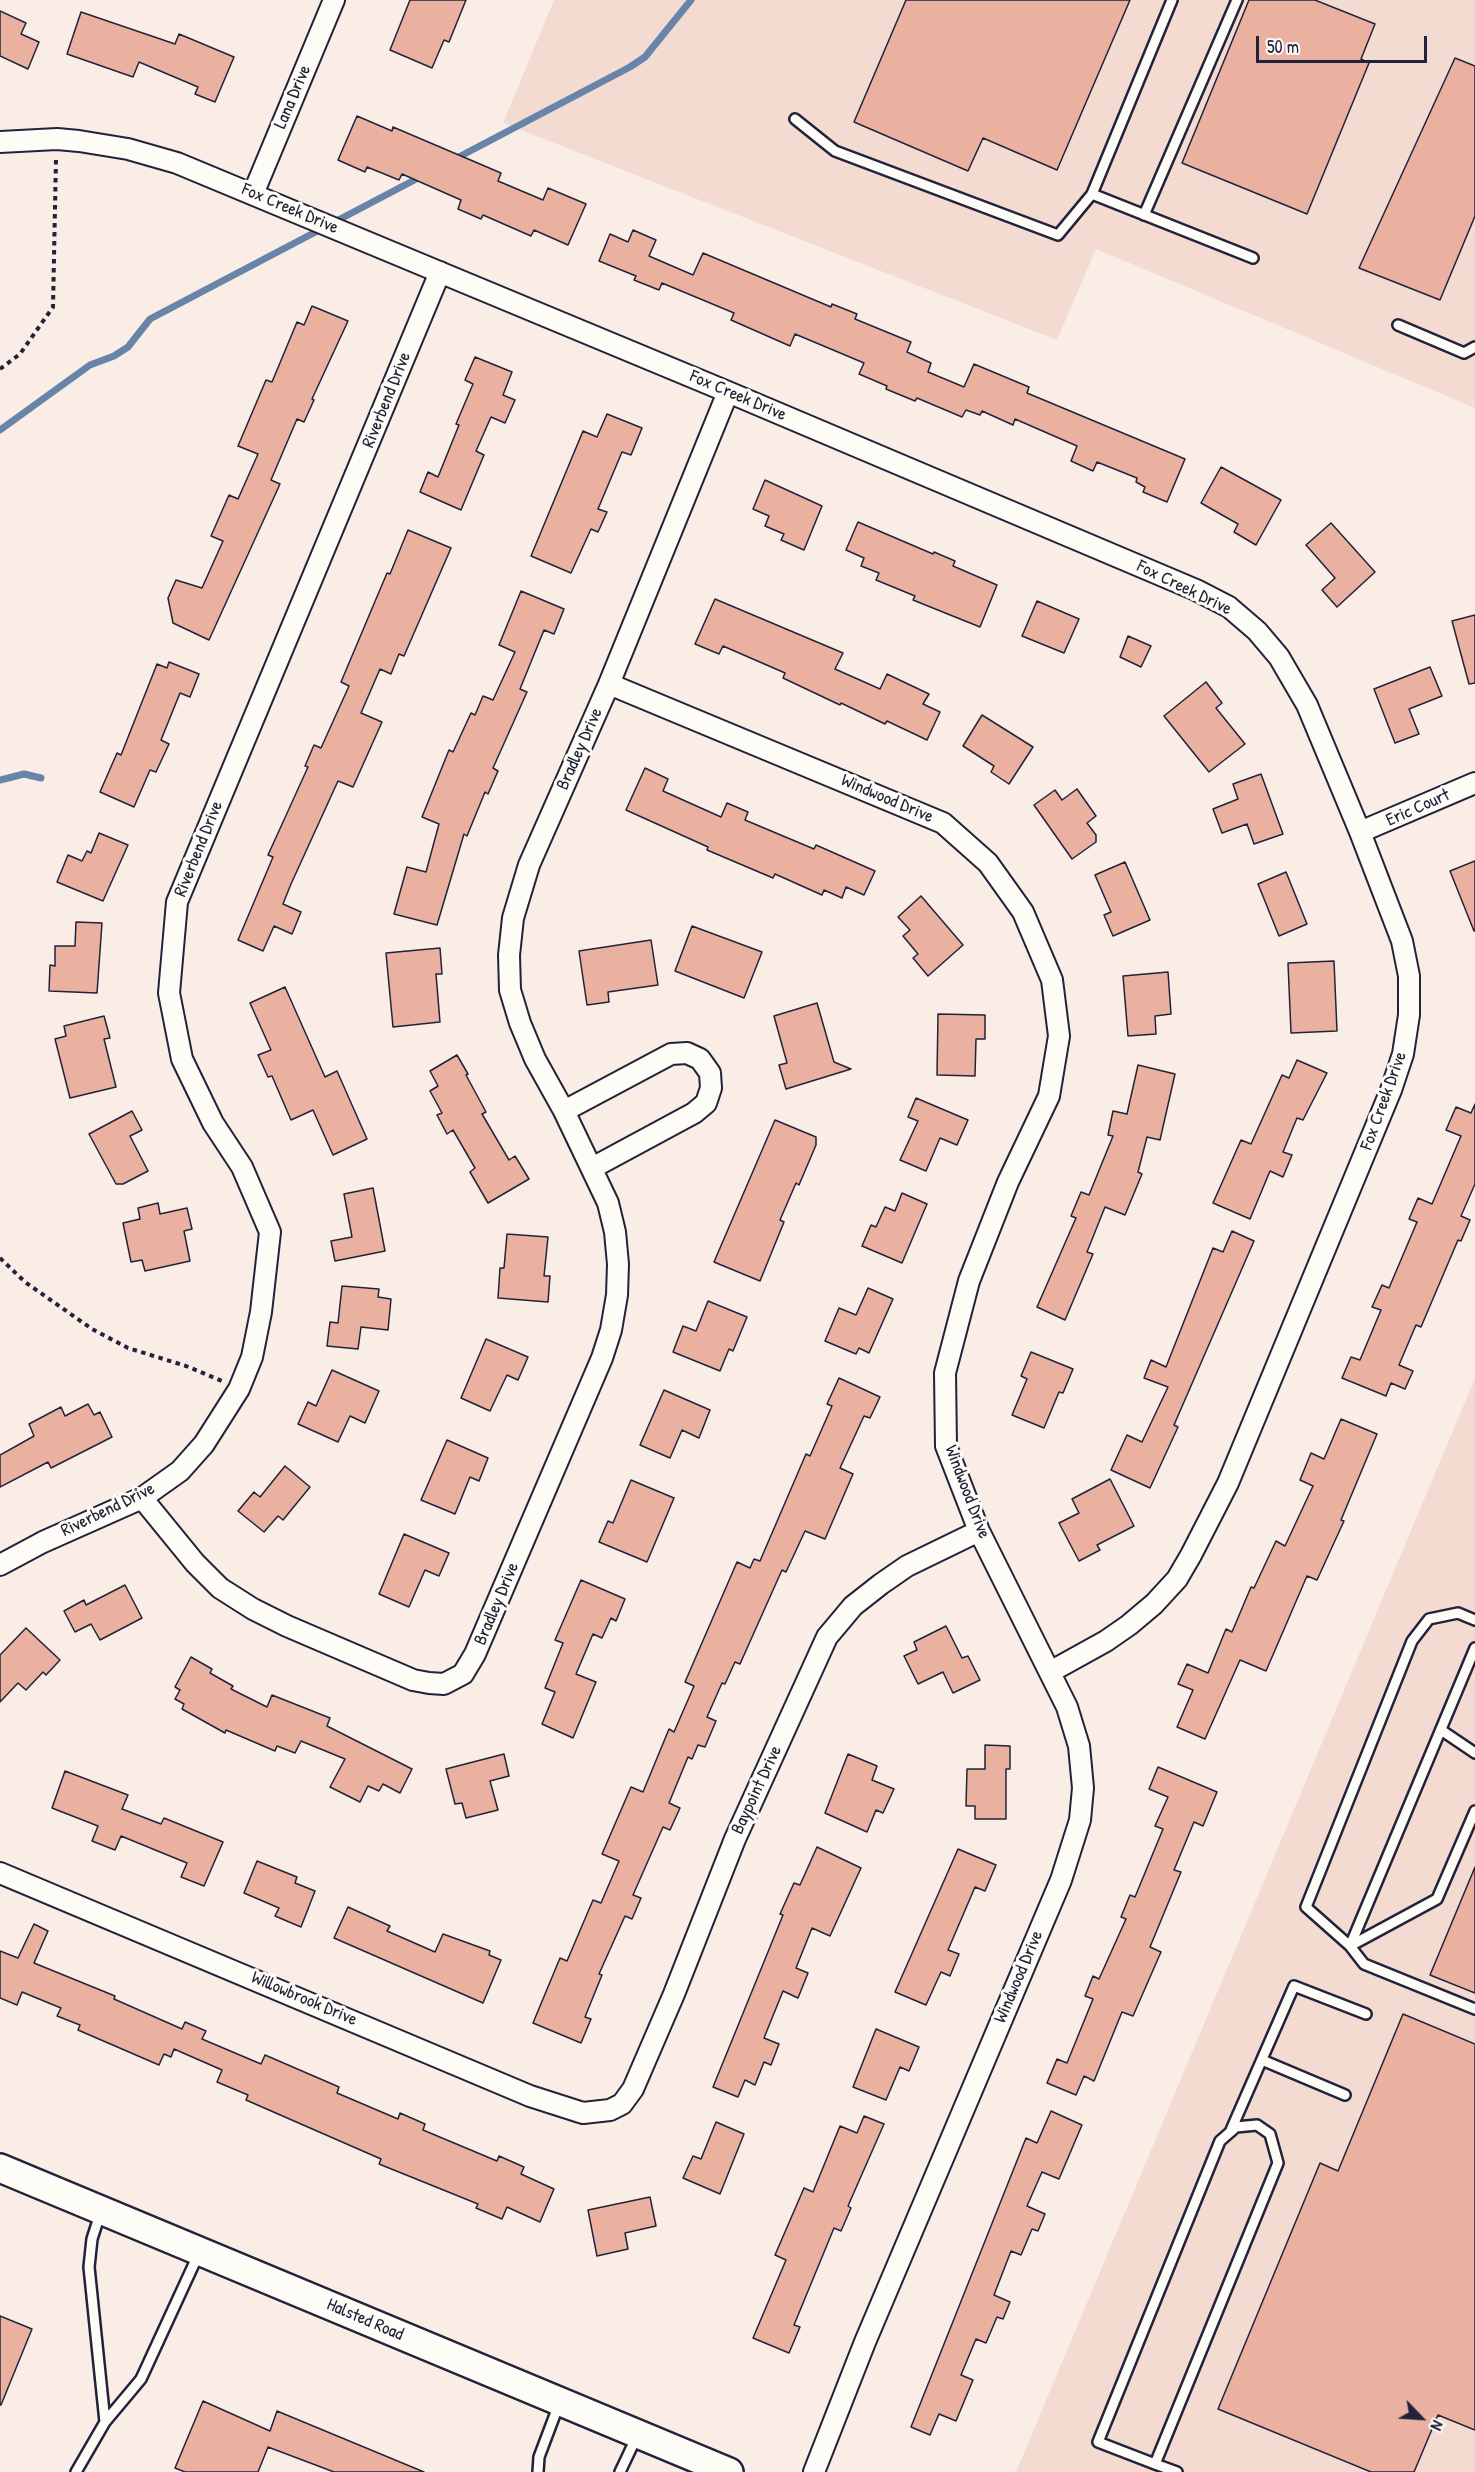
<!DOCTYPE html>
<html>
<head>
<meta charset="utf-8">
<style>
	body { margin:0 }
	#map { position:relative; width:1475px; height:2472px; overflow:hidden; background:#f9ede6; font-family:"Patrick Hand",sans-serif }
	canvas { display:block }
	.north { position:absolute; left:1391px; top:2388px; width:60px; height:60px; -webkit-text-stroke:4px #fdfcf7; paint-order:stroke; rotate:115deg; font-size:16px; font-weight:700; line-height:24px; text-align:center; color:#22223b }
	.north::after { content:''; display:block; margin:auto; width:21px; height:27px; background:#22223b; clip-path:polygon(50% 0,100% 100%,50% 72%,0 100%) }
	.scale { position:absolute; left:1256px; top:36px; width:171px; height:27px; box-sizing:border-box; border:3px solid #22223b; border-top:0; padding-left:8px; font-size:18px; line-height:21px; white-space:nowrap; color:#22223b; -webkit-text-stroke:4px #fdfcf7; paint-order:stroke }
</style>
</head>
<body>
<div id="map">
<canvas width="1475" height="2472"></canvas>
<div class="north">N</div>
<div class="scale">50 m</div>
</div>
<script>
const context = document.querySelector('canvas').getContext('2d');
context.lineJoin = 'round';
function fillPath(path, color) { context.fillStyle = color; context.fill(path, 'evenodd'); }
const poly = rows => new Path2D(rows.map(r => 'M' + r).join(''));
function trace(path, color, width, dash) { context.strokeStyle = color; context.lineWidth = width; context.lineCap = dash ? 'butt' : 'round'; context.setLineDash(dash || []); context.stroke(path); }
function drawText(font, color, halo, rows, align = 'center') {
  context.font = font + ' "Patrick Hand",sans-serif'; context.lineWidth = 6; context.setLineDash([]); context.textBaseline = 'middle'; context.strokeStyle = halo; context.fillStyle = color; for (const [text, x, y, turn = 0] of rows) {
    context.save(); context.translate(x, y); context.rotate((+turn || 0) * Math.PI / 180); context.textAlign = isNaN(turn) ? turn : align; if (halo) context.strokeText(text, 0, 0); context.fillText(text, 0, 0); context.restore();
  }
}
fillPath(poly([
	[554,0,1475,0,1475,408,1096,249,1057,340,503,123],
	[1475,1378,1475,2472,1016,2472]
]), '#f4dbd1');
trace(poly([
	[453,160,630,67,645,57,691,0],
	[0,430,90,365,114,356,128,347,150,319,422,176],
	[0,780,24,774,41,778]
]), '#6984a9', 7);
const building = poly([
	[410,0,466,0,449,42,444,40,432,68,390,50,410,0],
	[906,0,1130,0,1057,170,983,138,968,171,854,122,906,0],
	[1249,0,1315,0,1375,24,1361,59,1369,63,1307,214,1182,163,1249,0],
	[0,11,26,23,21,34,39,42,28,69,0,56,0,11],
	[81,12,175,44,179,34,234,57,215,102,195,94,198,87,139,62,133,77,67,54,81,12],
	[1455,58,1475,66,1475,216,1440,300,1359,268,1455,58],
	[357,116,392,131,393,127,501,173,498,181,543,200,548,188,586,204,568,245,534,230,531,236,483,215,481,219,458,209,461,200,402,174,399,180,367,167,365,172,338,160,357,116],
	[633,230,656,240,649,256,693,275,703,253,831,307,832,304,857,314,855,319,911,342,907,352,931,363,928,372,964,387,974,364,1029,387,1027,393,1185,459,1167,502,1143,492,1145,487,1136,482,1137,478,1097,462,1093,471,1071,461,1077,446,1015,419,1013,425,982,411,980,415,966,410,962,417,917,398,915,401,886,389,887,386,859,374,864,363,795,334,790,346,731,320,734,313,662,283,659,290,634,280,636,276,599,261,610,234,628,242,633,230],
	[312,306,348,321,312,399,314,400,304,422,297,419,271,480,280,484,209,640,173,623,168,598,176,580,202,588,223,541,211,536,229,495,238,499,258,454,238,446,266,380,272,382,297,322,304,325,312,306],
	[475,357,512,372,503,395,515,400,505,423,491,417,476,451,484,455,461,510,420,492,428,472,438,477,459,425,456,424,473,384,465,380,475,357],
	[607,414,642,428,631,455,622,452,598,509,607,512,598,532,591,529,571,573,531,556,583,431,597,437,607,414],
	[1221,467,1281,500,1256,545,1234,532,1238,524,1201,503,1221,467],
	[765,480,822,506,804,550,781,540,784,534,765,526,769,516,753,509,765,480],
	[858,522,933,554,934,552,955,561,953,566,997,585,980,627,913,600,915,596,876,580,879,573,861,566,864,558,846,550,858,522],
	[1331,523,1375,572,1337,607,1322,590,1335,578,1306,545,1331,523],
	[408,530,451,548,404,656,399,654,391,674,380,669,361,713,382,722,353,787,338,781,291,884,283,904,301,912,292,934,274,926,263,951,238,940,273,857,268,855,308,767,305,766,314,745,321,748,349,686,341,682,387,573,390,574,408,530],
	[521,591,564,609,554,634,544,630,520,689,527,692,493,768,498,771,488,794,485,792,467,836,464,834,437,925,394,914,407,867,426,872,439,824,422,817,449,750,453,752,471,713,475,715,483,696,493,700,515,652,499,645,521,591],
	[715,599,843,653,835,669,880,689,887,674,929,694,923,704,940,712,927,740,887,721,885,724,841,703,840,705,783,678,785,673,723,646,719,654,695,644,715,599],
	[1037,601,1079,619,1064,653,1022,636,1037,601],
	[1475,615,1475,683,1469,684,1452,621,1475,615],
	[1128,636,1151,646,1141,667,1120,657,1128,636],
	[169,662,199,674,190,697,180,693,161,740,169,744,156,772,150,770,134,807,100,792,117,753,121,755,157,664,167,668,169,662],
	[1430,667,1442,696,1409,709,1419,734,1395,743,1374,689,1430,667],
	[1206,682,1222,703,1216,708,1245,744,1209,772,1164,716,1206,682],
	[982,715,1033,747,1009,784,991,772,994,766,963,746,982,715],
	[645,768,668,779,663,791,721,817,727,803,748,812,745,820,814,849,816,845,875,871,864,895,846,887,842,898,824,890,822,895,775,874,773,878,707,850,708,847,626,810,645,768],
	[1261,774,1283,834,1254,844,1247,824,1222,833,1213,809,1238,799,1233,784,1261,774],
	[1077,789,1096,816,1087,823,1096,835,1096,842,1072,859,1034,805,1055,790,1062,800,1077,789],
	[99,833,128,845,103,901,57,882,68,855,82,861,87,851,91,853,99,833],
	[1475,861,1475,931,1474,931,1450,871,1475,861],
	[1125,862,1150,920,1113,936,1104,915,1111,912,1095,875,1125,862],
	[1286,872,1307,924,1279,936,1258,884,1286,872],
	[921,896,963,945,928,976,913,958,918,954,903,936,910,930,898,917,921,896],
	[76,922,102,923,97,993,49,991,50,965,55,966,55,946,75,946,76,922],
	[692,926,762,952,744,998,675,971,692,926],
	[651,940,658,985,608,992,609,1002,587,1005,579,951,651,940],
	[440,948,442,974,436,974,440,1022,393,1027,386,953,440,948],
	[1334,961,1337,1031,1291,1033,1288,963,1334,961],
	[1168,972,1171,1014,1155,1016,1156,1034,1128,1036,1123,976,1168,972],
	[285,987,325,1077,337,1071,367,1139,333,1155,313,1110,291,1120,272,1076,268,1077,258,1055,271,1050,250,1003,285,987],
	[817,1003,834,1062,851,1069,786,1089,779,1065,787,1063,774,1016,817,1003],
	[938,1014,985,1015,985,1039,976,1039,975,1076,937,1075,938,1014],
	[104,1016,110,1038,104,1039,116,1087,70,1098,55,1039,66,1036,64,1026,104,1016],
	[457,1055,468,1074,466,1075,486,1112,482,1114,509,1160,515,1156,529,1179,488,1203,470,1172,475,1168,453,1130,447,1134,437,1115,442,1113,430,1091,438,1086,430,1071,457,1055],
	[1297,1060,1327,1073,1303,1120,1297,1118,1283,1152,1292,1155,1283,1177,1270,1171,1250,1219,1213,1203,1241,1140,1251,1144,1282,1075,1289,1078,1297,1060],
	[1138,1065,1175,1074,1160,1140,1147,1137,1138,1172,1142,1174,1125,1215,1105,1207,1087,1252,1093,1254,1065,1320,1037,1307,1076,1218,1071,1216,1081,1192,1089,1195,1113,1136,1108,1135,1113,1111,1127,1114,1138,1065],
	[916,1098,968,1120,957,1145,940,1138,926,1171,900,1160,918,1121,908,1117,916,1098],
	[1475,1104,1475,1184,1461,1216,1470,1220,1461,1241,1458,1240,1421,1327,1416,1325,1399,1365,1413,1371,1405,1389,1391,1383,1386,1396,1342,1378,1351,1357,1360,1360,1381,1310,1372,1307,1382,1285,1389,1288,1417,1222,1409,1219,1418,1198,1432,1204,1461,1136,1446,1130,1456,1107,1471,1113,1475,1104],
	[132,1111,142,1130,130,1136,148,1171,123,1184,116,1184,89,1134,132,1111],
	[775,1120,816,1137,816,1145,799,1185,796,1183,780,1220,784,1222,760,1281,714,1262,775,1120],
	[373,1188,385,1251,335,1261,331,1241,352,1237,344,1194,373,1188],
	[902,1193,927,1204,902,1263,862,1246,871,1225,876,1227,885,1207,895,1211,902,1193],
	[158,1203,160,1214,187,1208,192,1229,184,1231,190,1261,145,1271,142,1260,131,1262,123,1223,140,1219,138,1208,158,1203],
	[1232,1231,1254,1241,1174,1425,1178,1427,1150,1488,1111,1470,1127,1435,1142,1442,1168,1387,1144,1378,1151,1360,1166,1367,1213,1248,1223,1252,1232,1231],
	[507,1234,548,1237,544,1276,550,1276,548,1302,498,1298,500,1268,504,1268,507,1234],
	[342,1286,379,1289,378,1297,391,1299,388,1330,361,1327,358,1349,327,1346,330,1322,338,1323,342,1286],
	[868,1288,893,1299,869,1353,859,1348,856,1354,825,1341,839,1308,856,1315,868,1288],
	[708,1301,747,1317,733,1351,729,1349,720,1371,673,1352,683,1326,696,1331,708,1301],
	[486,1339,528,1357,518,1380,507,1375,490,1411,461,1398,486,1339],
	[1031,1352,1073,1369,1063,1393,1059,1392,1044,1428,1012,1415,1027,1379,1021,1376,1031,1352],
	[332,1370,379,1391,365,1423,350,1416,338,1442,298,1424,308,1402,316,1406,332,1370],
	[839,1378,880,1397,870,1418,864,1416,840,1468,853,1474,825,1539,805,1531,786,1572,782,1570,740,1664,735,1662,725,1684,722,1683,707,1717,716,1721,705,1747,698,1745,692,1759,688,1757,669,1803,680,1808,670,1830,663,1827,633,1895,641,1898,632,1919,625,1916,599,1974,602,1975,585,2017,591,2019,581,2043,533,2023,560,1958,567,1961,593,1900,601,1903,619,1861,602,1854,631,1787,643,1792,669,1729,674,1732,694,1686,685,1682,737,1562,750,1568,754,1559,760,1561,806,1454,810,1456,832,1406,827,1404,839,1378],
	[664,1390,710,1410,699,1438,682,1430,670,1458,640,1445,664,1390],
	[88,1404,94,1415,100,1412,112,1437,51,1468,48,1462,0,1487,0,1455,34,1436,29,1424,61,1407,65,1416,88,1404],
	[1341,1419,1377,1434,1341,1520,1344,1521,1317,1580,1307,1576,1266,1671,1240,1660,1205,1739,1177,1727,1193,1690,1178,1684,1187,1664,1208,1673,1226,1629,1232,1632,1251,1587,1254,1588,1276,1541,1285,1546,1313,1486,1300,1480,1311,1453,1324,1459,1341,1419],
	[447,1440,488,1458,479,1481,470,1477,455,1514,421,1500,447,1440],
	[285,1466,310,1487,283,1520,278,1516,264,1532,238,1511,254,1492,260,1497,285,1466],
	[1110,1479,1134,1526,1097,1545,1100,1550,1079,1561,1059,1523,1079,1513,1072,1499,1110,1479],
	[631,1480,674,1498,647,1562,599,1542,608,1521,613,1523,631,1480],
	[404,1534,449,1553,439,1576,425,1570,409,1607,379,1594,404,1534],
	[581,1580,625,1599,616,1621,611,1618,602,1638,593,1634,576,1674,596,1682,573,1738,542,1724,555,1692,545,1688,563,1643,555,1640,581,1580],
	[125,1585,142,1618,100,1640,91,1624,75,1632,64,1611,84,1600,86,1605,125,1585],
	[946,1626,962,1658,968,1656,980,1680,953,1693,943,1672,918,1684,904,1656,917,1650,914,1642,946,1626],
	[26,1628,60,1660,46,1675,43,1672,26,1690,18,1683,0,1702,0,1655,26,1628],
	[191,1657,212,1669,210,1673,233,1686,231,1689,267,1707,272,1695,330,1718,327,1726,412,1769,400,1793,383,1784,379,1791,368,1786,360,1802,330,1787,345,1759,301,1741,295,1753,277,1746,275,1751,226,1730,225,1733,182,1709,184,1704,175,1699,180,1690,175,1687,191,1657],
	[985,1745,1010,1746,1010,1769,1006,1769,1006,1819,975,1819,975,1806,966,1806,967,1769,985,1769,985,1745],
	[504,1754,509,1776,490,1781,498,1810,466,1818,462,1803,455,1804,446,1769,504,1754],
	[848,1754,877,1766,872,1780,894,1789,883,1813,876,1810,867,1832,825,1813,848,1754],
	[1158,1767,1217,1792,1203,1826,1194,1822,1174,1870,1181,1872,1150,1947,1161,1952,1133,2016,1122,2012,1094,2081,1084,2076,1076,2095,1047,2083,1057,2059,1067,2063,1093,1999,1085,1996,1093,1976,1099,1979,1126,1919,1121,1917,1130,1895,1135,1897,1163,1829,1155,1826,1168,1797,1149,1789,1158,1767],
	[65,1771,128,1795,122,1809,161,1824,164,1818,223,1842,204,1886,181,1877,187,1863,121,1836,115,1850,92,1841,98,1826,52,1808,65,1771],
	[817,1847,861,1868,830,1936,812,1928,796,1968,808,1973,798,1998,783,1991,764,2038,779,2044,771,2065,764,2062,755,2085,745,2080,738,2097,713,2087,783,1915,780,1914,794,1883,800,1885,817,1847],
	[958,1849,996,1865,985,1891,975,1887,948,1950,959,1954,950,1976,941,1972,926,2005,895,1992,958,1849],
	[257,1861,297,1877,295,1883,315,1891,301,1927,275,1916,279,1908,244,1893,257,1861],
	[1475,1867,1475,1993,1430,1975,1475,1867],
	[348,1907,390,1926,387,1931,435,1952,443,1934,490,1951,489,1955,501,1960,483,2003,334,1938,348,1907],
	[34,1924,48,1931,34,1963,115,1996,114,1999,182,2029,185,2022,206,2031,202,2039,261,2064,265,2055,339,2087,337,2093,398,2119,400,2113,425,2124,423,2130,497,2161,499,2156,524,2167,521,2174,554,2189,540,2222,507,2207,502,2219,476,2208,478,2204,379,2164,381,2159,246,2100,248,2095,217,2082,222,2070,174,2049,171,2057,164,2054,159,2065,78,2030,80,2025,57,2016,61,2008,22,1992,17,2005,0,1998,0,1951,18,1958,34,1924],
	[1403,2014,1475,2044,1475,2430,1438,2415,1414,2472,1371,2472,1218,2409,1320,2163,1338,2171,1403,2014],
	[876,2029,919,2047,909,2071,900,2067,886,2100,853,2087,876,2029],
	[1051,2111,1082,2125,1059,2179,1042,2172,1027,2206,1045,2214,1038,2231,1032,2229,1021,2255,1011,2251,994,2295,1010,2302,1003,2319,997,2317,986,2343,976,2339,961,2375,973,2380,956,2421,939,2414,930,2435,911,2427,1026,2138,1037,2143,1051,2111],
	[864,2116,884,2124,848,2206,851,2208,841,2231,834,2228,794,2325,800,2327,789,2353,753,2338,786,2260,775,2255,804,2188,813,2192,840,2126,857,2133,864,2116],
	[716,2122,744,2134,720,2194,683,2178,693,2156,701,2159,716,2122],
	[650,2197,656,2226,625,2233,628,2249,597,2256,588,2210,650,2197],
	[0,2316,32,2329,1,2405,0,2405,0,2316],
	[203,2401,270,2431,277,2411,424,2472,334,2472,268,2447,258,2472,185,2472,175,2468,203,2401]
]);
fillPath(building, '#eab1a1');
trace(building, '#22223b', 1.5);
const lane = poly([
	[1172,0,1092,194,1253,258],
	[795,119,835,151,1058,235,1092,194],
	[1144,215,1237,0],
	[1398,325,1464,353,1475,347],
	[1475,1620,1458,1613,1429,1619,1412,1641,1306,1907,1350,1946,1364,1964,1475,2009],
	[1441,1730,1475,1753],
	[1350,1946,1475,1648],
	[1350,1946,1437,1899,1475,1811],
	[1262,2060,1345,2095],
	[1231,2130,1294,1986,1366,2014],
	[100,2214,92,2239,89,2267,105,2422],
	[1155,2464,1278,2163,1270,2134,1257,2125,1236,2127,1220,2141,1098,2442,1155,2464,1177,2472],
	[76,2472,105,2422,141,2379,199,2253],
	[538,2472,539,2457,559,2404],
	[620,2472,637,2436]
]);
const street = poly([
	[0,142,57,139,79,141,128,149,177,163,728,392,1196,590,1229,607,1257,631,1279,657,1307,705,1360,832,1402,941,1409,976,1409,1015,1403,1054,1391,1090,1228,1483,1191,1555,1177,1579,1154,1604,1129,1625,1106,1641,1050,1672],
	[253,194,334,0],
	[609,684,943,823,988,863,1023,912,1052,980,1059,1036,1049,1096,1008,1182,969,1281,945,1373,946,1446,979,1531,1067,1707,1079,1746,1083,1788,1080,1820,1061,1880,865,2342,814,2472],
	[1360,832,1475,783],
	[564,1111,671,1054,687,1053,700,1059,710,1073,711,1088,706,1103,694,1113,592,1168],
	[142,1498,195,1563,220,1588,253,1609,287,1626,413,1680,429,1683,444,1684,463,1674,475,1654,602,1358,611,1330,617,1295,618,1264,615,1232,608,1203,564,1111,535,1059,520,1023,510,990,509,955,513,918,529,865,609,684,728,392],
	[0,1565,43,1542,142,1498,180,1471,204,1444,239,1389,252,1357,261,1312,270,1232,242,1167,213,1123,182,1059,169,993,177,902,440,272],
	[0,1873,530,2096,583,2113,610,2110,622,2104,633,2089,674,1994,735,1839,827,1637,853,1606,881,1584,907,1566,979,1531]
]);
const secondary = poly([
	[0,2168,729,2472]
]);
trace(lane, '#22223b', 14);
trace(street, '#22223b', 24);
trace(secondary, '#22223b', 32);
trace(poly([
	[0,369,20,354,53,307,56,158],
	[0,1258,25,1282,92,1329,128,1348,186,1366,222,1381]
]), '#22223b', 4, [4.5, 4.5]);
trace(lane, '#fdfcf7', 9);
trace(street, '#fdfcf7', 20);
trace(secondary, '#fdfcf7', 27);
drawText('18px', '#22223b', '#fdfcf7', [
	["Lana Drive",293,97,-67],
	["Fox Creek Drive",290,209,23],
	["Fox Creek Drive",738,396,23],
	["Riverbend Drive",387,400,-68],
	["Fox Creek Drive",1184,588,26],
	["Bradley Drive",580,749,-66],
	["Windwood Drive",887,799,23],
	["Eric Court",1418,808,-24],
	["Riverbend Drive",199,849,-68],
	["Fox Creek Drive",1384,1101,-70],
	["Windwood Drive",967,1492,69],
	["Riverbend Drive",108,1510,-26],
	["Bradley Drive",497,1604,-67],
	["Baypoint Drive",757,1790,-65],
	["Windwood Drive",1019,1977,-67],
	["Willowbrook Drive",304,1999,23],
	["Halsted Road",365,2320,23]
]);
</script>
</body>
</html>
